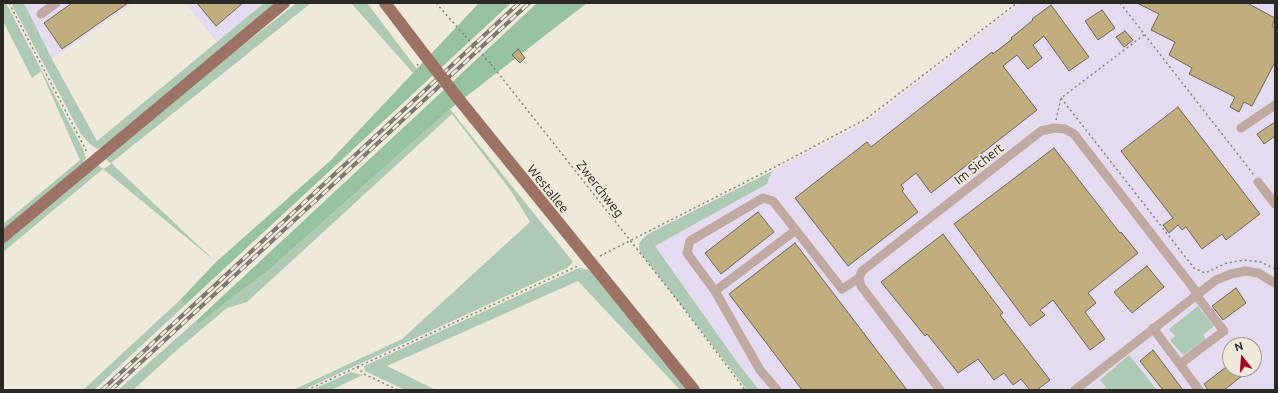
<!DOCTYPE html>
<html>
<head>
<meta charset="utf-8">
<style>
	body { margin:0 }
	#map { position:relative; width:1278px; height:393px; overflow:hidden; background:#efe9db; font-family:Ubuntu,sans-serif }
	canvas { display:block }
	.frame { position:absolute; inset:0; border:4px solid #2b2924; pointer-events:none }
	.north { position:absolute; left:1222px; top:337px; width:40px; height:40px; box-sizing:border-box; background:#efe9db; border:1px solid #a19c92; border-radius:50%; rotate:343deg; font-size:11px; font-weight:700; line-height:16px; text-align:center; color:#2b2924 }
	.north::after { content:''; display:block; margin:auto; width:14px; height:18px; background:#a30620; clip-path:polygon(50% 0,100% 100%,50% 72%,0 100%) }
</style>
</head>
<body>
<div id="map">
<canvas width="1278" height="393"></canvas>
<div class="frame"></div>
<div class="north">N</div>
</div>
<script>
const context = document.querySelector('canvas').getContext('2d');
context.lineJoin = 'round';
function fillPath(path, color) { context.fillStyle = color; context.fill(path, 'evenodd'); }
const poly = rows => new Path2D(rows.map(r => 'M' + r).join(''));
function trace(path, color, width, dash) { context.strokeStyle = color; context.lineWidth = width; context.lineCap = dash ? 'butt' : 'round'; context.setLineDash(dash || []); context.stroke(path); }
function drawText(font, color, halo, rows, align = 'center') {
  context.font = font + ' Ubuntu,sans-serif'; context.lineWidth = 3.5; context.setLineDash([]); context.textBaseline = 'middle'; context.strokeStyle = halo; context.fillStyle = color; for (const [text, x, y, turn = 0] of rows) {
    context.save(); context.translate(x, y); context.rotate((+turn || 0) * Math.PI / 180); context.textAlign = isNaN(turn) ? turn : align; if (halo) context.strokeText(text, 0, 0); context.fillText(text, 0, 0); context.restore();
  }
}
fillPath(poly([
	[24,3,132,3,52,59],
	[185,3,264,3,217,42],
	[1020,3,1275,3,1275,390,759,390,737,362,655,246,767,184,772,171,866,122],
	[1230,345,1254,345,1254,369,1230,369]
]), '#e5dbf0');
fillPath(poly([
	[3,3,6,3,83,149,86,158,80,167,3,231,3,224,80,160,41,71,32,78,3,21],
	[11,3,24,3,52,59,97,141,264,3,276,3,106,146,97,149,90,144,81,134],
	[297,3,311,3,111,163,216,262,103,169,3,252,3,243,97,165,104,169,111,164,105,158,217,65],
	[351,3,367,3,417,69,413,73],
	[450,109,573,262,567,268,303,390,293,390,402,339,530,222,511,191,452,114,247,302,227,308,177,350,133,390,118,390,196,321,198,324,269,270],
	[772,171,767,184,655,246,737,362,759,390,747,390,640,252,639,244,642,239,648,234],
	[579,268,589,270,687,390,680,390,578,281,387,366,436,390,405,390,365,371,364,366],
	[181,299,185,305,94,390,83,390],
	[1198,306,1214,326,1203,335,1206,339,1184,355,1182,354,1170,340,1175,336,1169,329],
	[1129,355,1157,390,1102,390,1106,387,1100,380],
	[351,372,363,375,331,390,312,390]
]), '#afcab4');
fillPath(poly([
	[479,3,511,3,185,305,181,299,216,262,330,161],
	[537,3,587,3,450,109,269,270,198,324,196,321]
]), '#96c2a0');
const building = poly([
	[72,3,128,3,62,49,44,23,72,3],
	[197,3,243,3,216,26,197,3],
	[1137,3,1247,3,1275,18,1272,26,1275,28,1275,62,1252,106,1244,102,1239,112,1230,107,1235,97,1189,74,1192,68,1169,55,1175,42,1151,30,1159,14,1137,3],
	[1051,5,1089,57,1069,71,1044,36,1033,45,1042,58,1028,69,1017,55,1003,66,1037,110,931,193,916,173,901,185,904,189,902,191,918,212,848,266,795,198,867,142,871,147,992,52,993,54,1012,39,1011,38,1033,20,1032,19,1051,5],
	[1102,10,1115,28,1098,40,1085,21,1102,10],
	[1125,31,1133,40,1124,47,1116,37,1125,31],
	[518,49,525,58,520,63,512,55,518,49],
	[1178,107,1260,214,1226,240,1222,234,1202,249,1186,227,1182,230,1178,225,1169,233,1163,225,1173,218,1121,151,1178,107],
	[1275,122,1275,136,1264,144,1257,134,1275,122],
	[1054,148,1120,233,1121,232,1138,253,1088,293,1096,303,1085,312,1105,339,1090,350,1053,300,1040,310,1045,315,1030,326,954,224,1054,148],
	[758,212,774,232,721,274,705,253,758,212],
	[943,234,1003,313,1000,315,1050,380,1037,390,1030,390,1021,379,1013,385,1004,373,994,380,978,359,958,373,927,334,925,336,881,282,943,234],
	[795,243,907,390,802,390,729,294,795,243],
	[1147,266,1164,287,1132,313,1114,292,1147,266],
	[1236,288,1246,303,1223,320,1212,306,1236,288],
	[1153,350,1183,390,1163,390,1140,361,1153,350],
	[1230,364,1230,369,1251,369,1224,390,1208,390,1204,384,1230,364]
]);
fillPath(building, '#c1ad7e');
trace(building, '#6c675b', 1);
trace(poly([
	[9,3,87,152],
	[436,3,465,36],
	[1120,3,1254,175],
	[417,64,421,69],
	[491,64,678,301,745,390],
	[1061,98,1194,268,1205,273,1227,263,1244,260,1261,262,1275,269],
	[1056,120,1061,98,1144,35],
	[600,256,773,168,866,119,1017,3],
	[357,367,364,374,398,390],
	[307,390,580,265]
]), '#848077', 1.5, [2, 3]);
trace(poly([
	[41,14,56,3],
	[1241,128,1275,105],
	[1258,182,1275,204],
	[715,291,796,230],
	[1153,328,1199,390],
	[1180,364,1224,331,1196,295],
	[777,390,760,370,715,291,687,253,690,241,763,198,773,201,842,289,859,278],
	[940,390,861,286,859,278,862,271,1041,131,1054,128,1065,129,1074,134,1198,294],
	[1075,390,1216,280,1231,274,1245,271,1258,273,1275,283]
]), '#c0a9a0', 9);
trace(poly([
	[385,3,430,62],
	[457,97,694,390],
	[3,237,284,3]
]), '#9b7263', 12);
const rail = poly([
	[102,390,519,3],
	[111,390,529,3]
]);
trace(rail, '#7d7970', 4);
trace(rail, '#efe9db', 2.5, [8]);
trace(poly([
	[465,36,491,64]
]), '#848077', 1.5, [2, 3]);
trace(poly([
	[430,62,457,97]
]), '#9b7263', 12);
drawText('13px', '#2b2924', '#efe9db', [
	["Im Sichert",979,164,-38],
	["Westallee",548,189,51],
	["Zwerchweg",600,189,52]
]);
</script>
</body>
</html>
